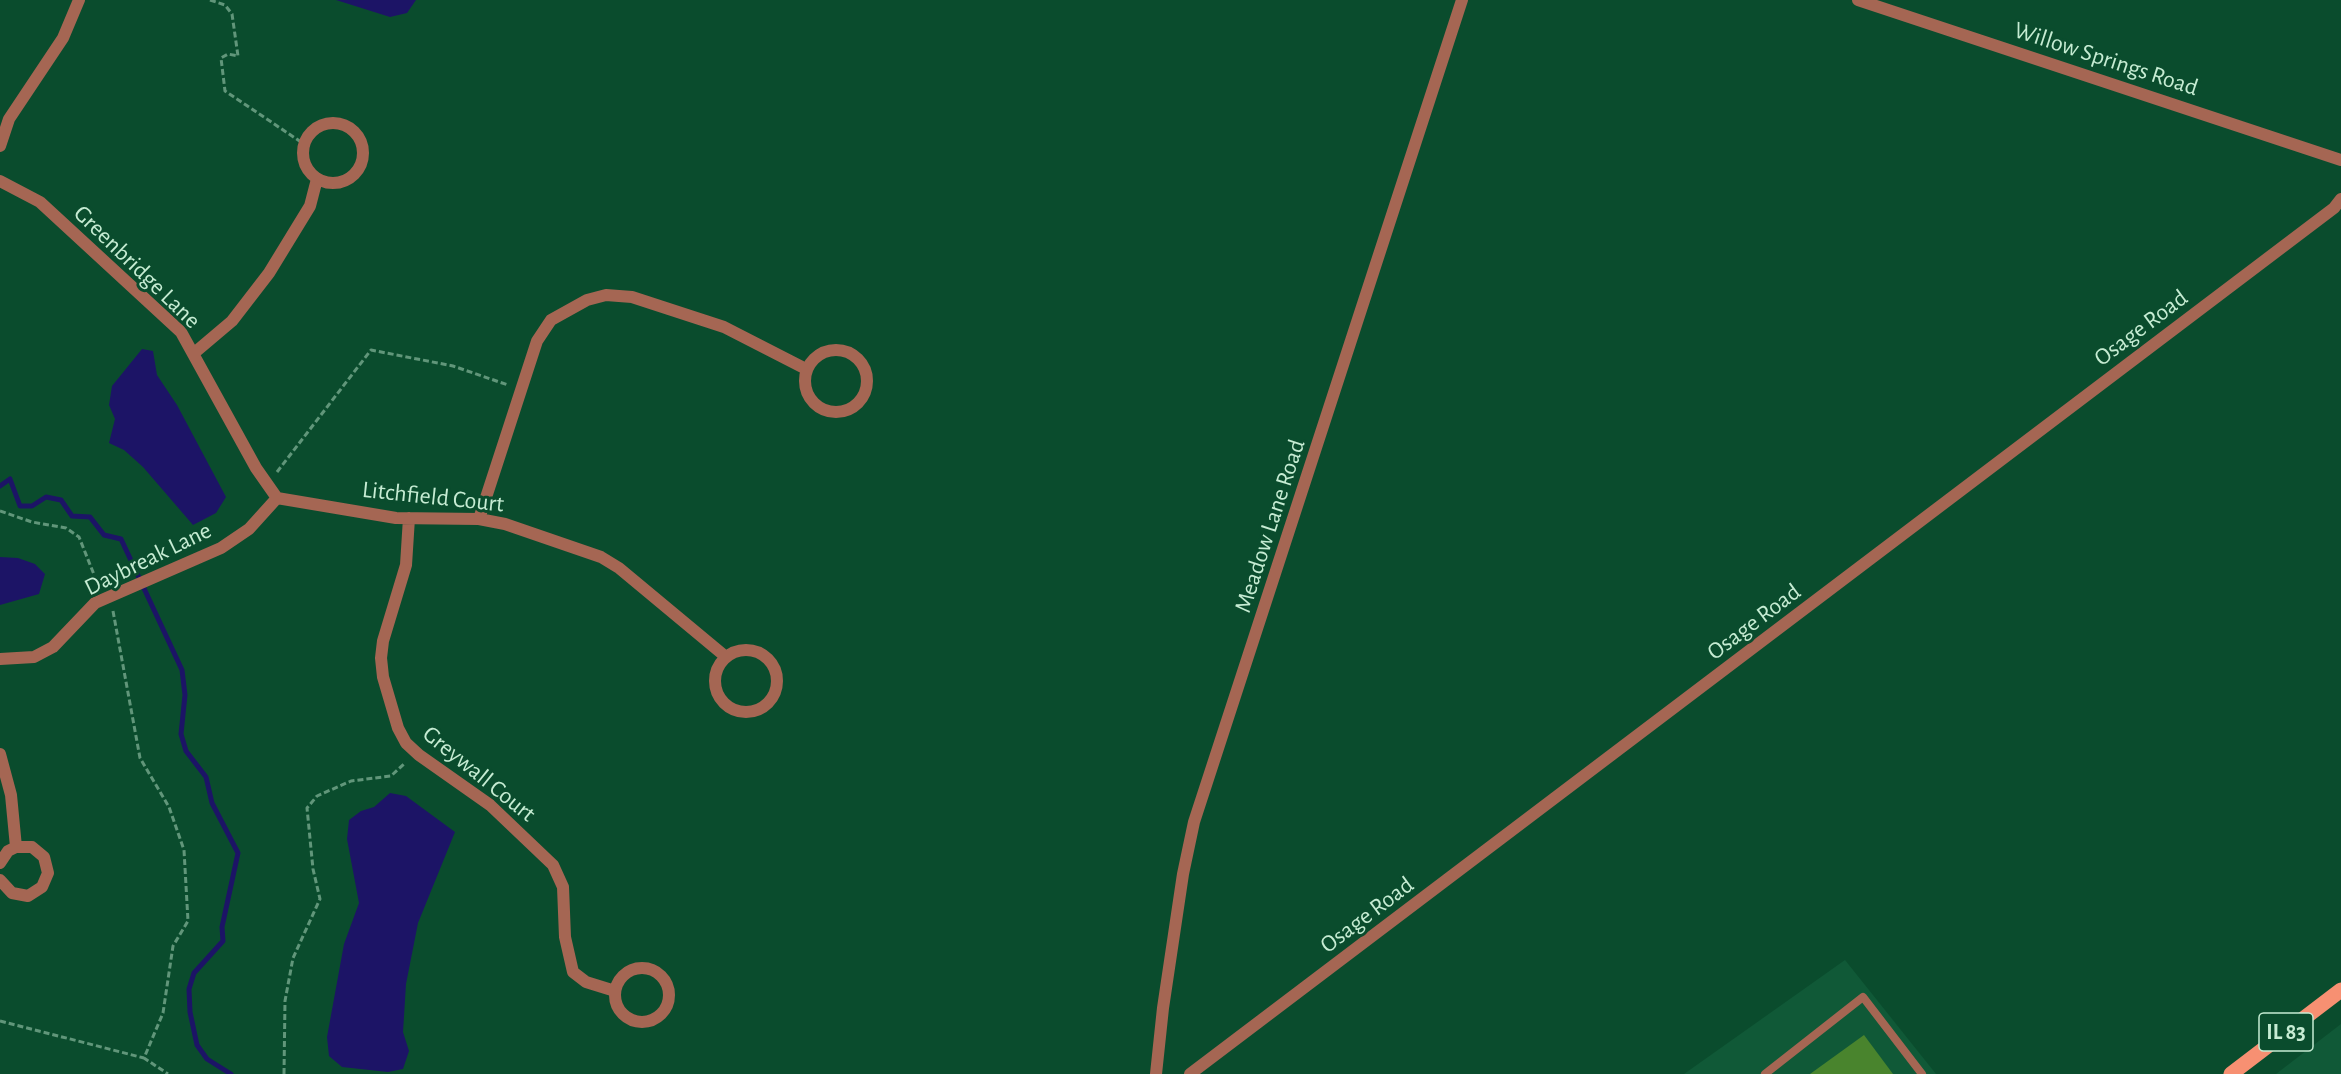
<!DOCTYPE html>
<html>
<head>
<meta charset="utf-8">
<style>
	body { margin:0 }
	canvas { display:block; background:#0a4c2d }
</style>
</head>
<body>
<canvas width="2341" height="1074"></canvas>
<script>
const context = document.querySelector('canvas').getContext('2d');
context.lineJoin = 'round';
function fillPath(path, color) { context.fillStyle = color; context.fill(path, 'evenodd'); }
const poly = rows => new Path2D(rows.map(r => 'M' + r).join(''));
function trace(path, color, width, dash) { context.strokeStyle = color; context.lineWidth = width; context.lineCap = dash ? 'butt' : 'round'; context.setLineDash(dash || []); context.stroke(path); }
function drawText(font, color, halo, rows, align = 'center') {
  context.font = font + ' "Alegreya Sans",sans-serif'; context.lineWidth = 6; context.setLineDash([]); context.textBaseline = 'middle'; context.strokeStyle = halo; context.fillStyle = color; for (const [text, x, y, turn = 0] of rows) {
    context.save(); context.translate(x, y); context.rotate((+turn || 0) * Math.PI / 180); context.textAlign = isNaN(turn) ? turn : align; if (halo) context.strokeText(text, 0, 0); context.fillText(text, 0, 0); context.restore();
  }
}
fillPath(poly([
	[1845,960,1936,1074,1684,1074],
	[2341,1024,2341,1074,2276,1074]
]), '#105937');
fillPath(poly([
	[336,0,416,0,407,13,390,17],
	[142,349,153,351,157,375,177,405,226,497,216,513,193,525,143,467,124,450,109,443,115,419,109,405,112,386],
	[0,557,18,558,35,564,45,574,39,594,0,605],
	[390,793,406,796,455,832,418,923,406,984,403,1032,409,1051,403,1069,388,1072,342,1067,329,1056,327,1037,344,944,359,903,347,839,349,820,361,811,374,807]
]), '#1c1466');
trace(poly([
	[0,486,10,479,20,506,32,506,46,497,61,500,72,516,90,517,104,535,121,539,182,670,185,695,181,734,186,751,206,777,212,803,238,853,222,927,223,941,194,973,189,989,190,1012,197,1045,207,1059,231,1074]
]), '#1c1466', 5);
fillPath(poly([
	[1864,1035,1893,1074,1810,1074]
]), '#49842d');
trace(poly([
	[210,0,225,5,232,14,238,56,228,54,221,58,225,91,304,144],
	[277,472,371,350,453,366,508,385],
	[0,511,32,522,66,528,79,537,99,587],
	[113,611,140,758,169,807,184,850,188,921,173,946,163,1013,144,1058,168,1074],
	[0,1021,144,1058],
	[284,1074,285,1001,293,958,320,899,313,869,307,808,317,796,351,781,391,776,405,763]
]), '#61967a', 3, [6, 3]);
trace(poly([
	[1765,1074,1863,997,1922,1074]
]), '#a56653', 8);
trace(poly([
	[1858,0,2341,160],
	'303 153a30 30 0 1 1 60 0a30 30 0 1 1-60 0Z',
	[0,146,9,119,63,38,79,0],
	[0,181,40,202,181,332,256,468,277,498],
	'805 381a31 31 0 1 1 62 0a31 31 0 1 1-62 0Z',
	[193,354,232,321,269,273,310,206,317,179],
	[277,498,396,518,479,519,505,524,601,557,619,568,726,657],
	[409,518,406,565,383,641,381,658,383,677,398,728,406,743,419,755,490,805,553,865,563,887,565,937,573,972,586,982,615,991],
	[479,519,537,341,551,320,587,300,606,295,632,297,724,327,806,369],
	'715 681a31 31 0 1 1 62 0a31 31 0 1 1-62 0Z',
	[0,659,34,657,53,647,95,603,221,548,249,529,277,498],
	[0,754,11,795,16,847],
	[0,863,8,851,16,847,32,847,44,857,48,873,42,887,28,896,12,893,0,880],
	'615 995a27 27 0 1 1 54 0a27 27 0 1 1-54 0Z',
	[1156,1074,1163,1008,1183,874,1194,822,1462,0],
	[1190,1074,2334,208,2341,199]
]), '#a56653', 12);
trace(poly([
	[2231,1074,2341,990]
]), '#f79072', 15);
for (const [x, y, w] of [
	[2286,1032,54]
]) { const box = new Path2D(); box.roundRect(x - w / 2, y - 19, w, 38, 4.5); context.fillStyle = '#0a4c2d'; context.fill(box); trace(box, '#c6ecd3', 1.5); }
drawText('bold 22px', '#c6ecd3', null, [
	["IL 83",2286,1032]
]);
drawText('24px', '#c6ecd3', '#0a4c2d', [
	["Willow Springs Road",2106,59,18],
	["Greenbridge Lane",137,267,44],
	["Osage Road",2141,328,-37],
	["Litchfield Court",433,497,6],
	["Meadow Lane Road",1270,526,-72],
	["Daybreak Lane",148,559,-26],
	["Osage Road",1754,622,-37],
	["Greywall Court",479,774,39],
	["Osage Road",1367,915,-37]
]);
</script>
</body>
</html>
